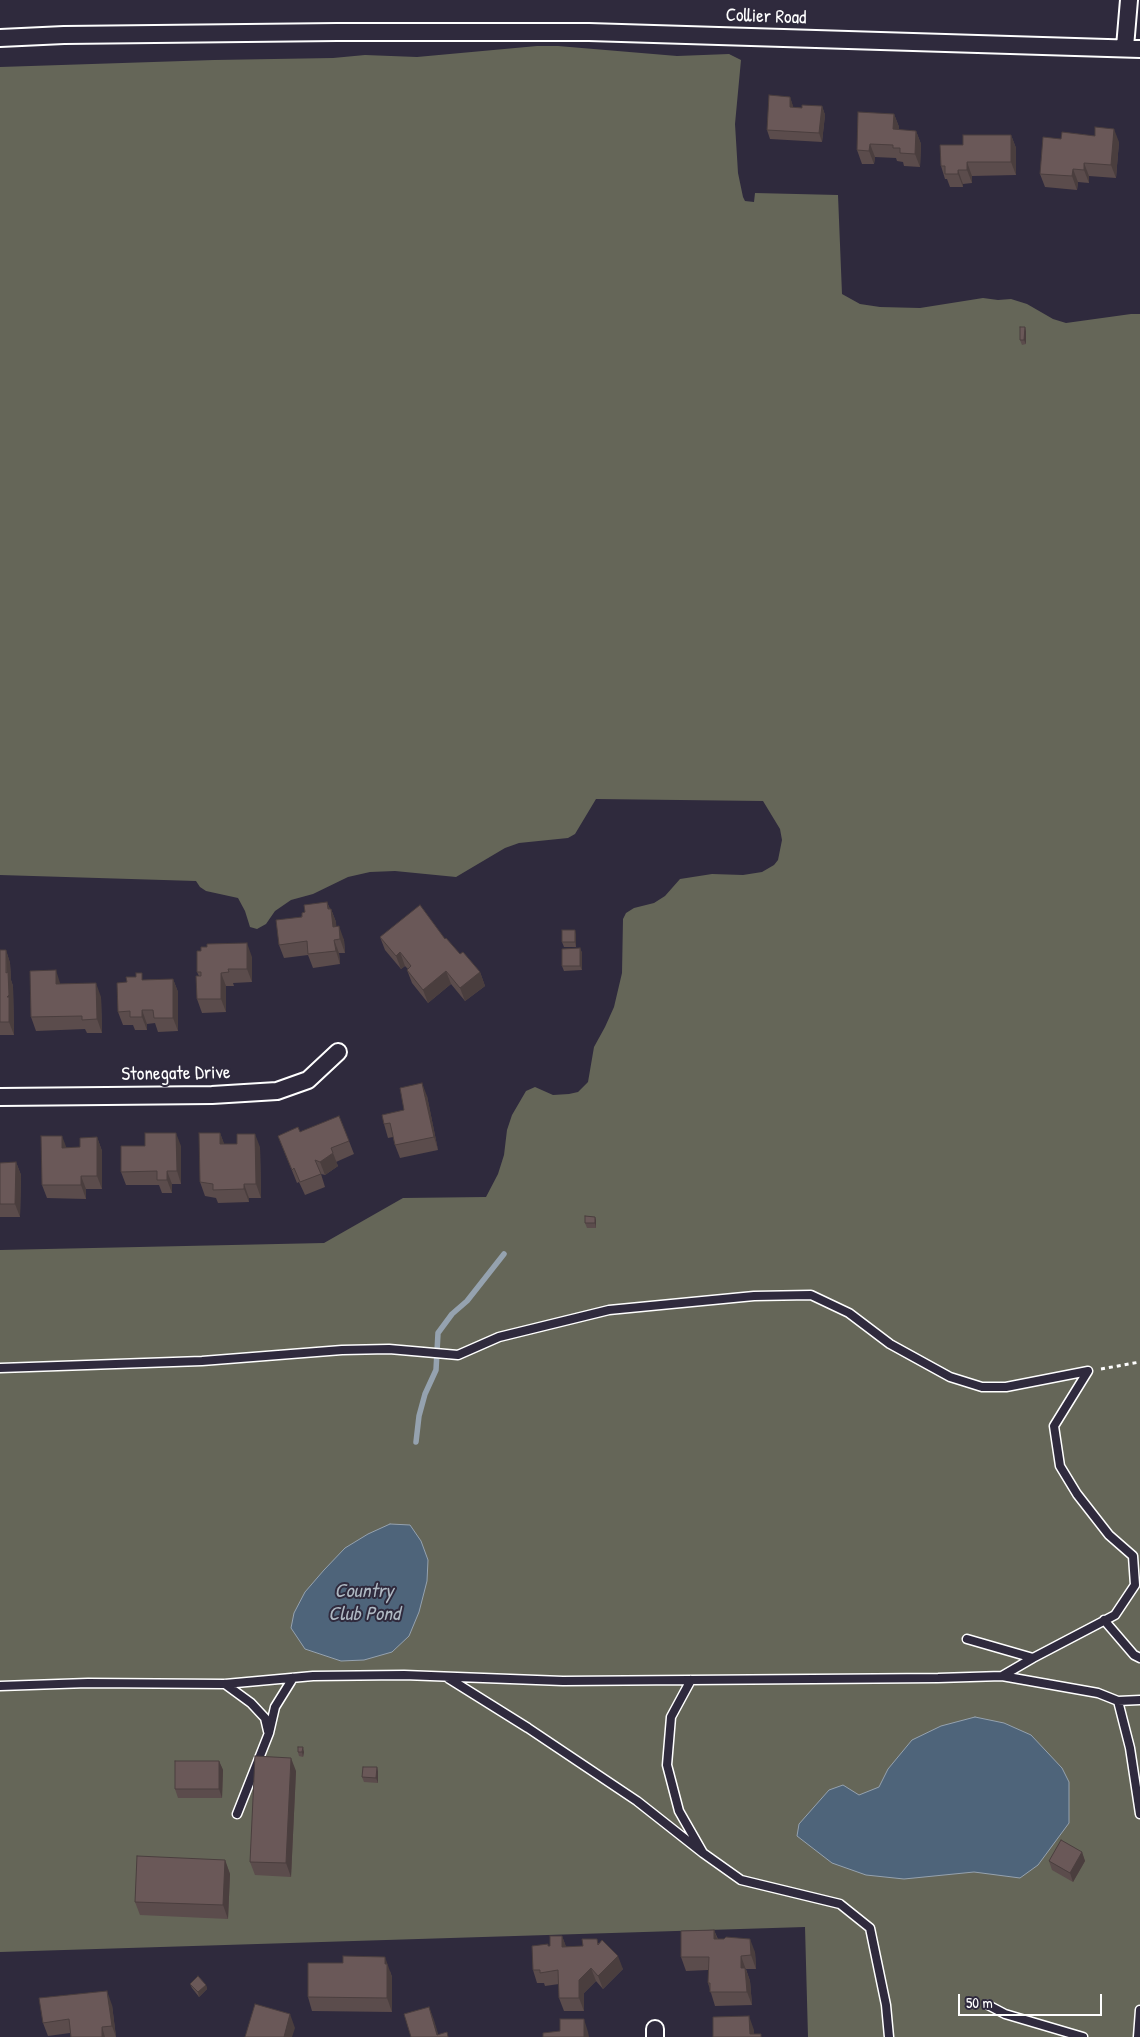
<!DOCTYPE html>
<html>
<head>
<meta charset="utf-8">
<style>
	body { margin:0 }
	#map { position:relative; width:1140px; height:2037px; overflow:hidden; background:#2f2a3d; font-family:"Patrick Hand",sans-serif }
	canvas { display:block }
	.scale { position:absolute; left:958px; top:1994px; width:144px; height:22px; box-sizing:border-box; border:2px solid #fff; border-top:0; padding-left:6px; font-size:15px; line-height:18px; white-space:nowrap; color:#fff; -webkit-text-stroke:4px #2f2a3d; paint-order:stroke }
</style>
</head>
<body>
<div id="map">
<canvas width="1140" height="2037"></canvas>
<div class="scale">50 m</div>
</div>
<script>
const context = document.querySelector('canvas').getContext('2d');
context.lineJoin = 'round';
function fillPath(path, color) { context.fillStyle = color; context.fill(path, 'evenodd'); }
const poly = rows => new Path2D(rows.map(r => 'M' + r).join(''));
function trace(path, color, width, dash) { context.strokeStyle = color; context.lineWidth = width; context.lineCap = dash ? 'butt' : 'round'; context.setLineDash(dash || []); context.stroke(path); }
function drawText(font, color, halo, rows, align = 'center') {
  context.font = font + ' "Patrick Hand",sans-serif'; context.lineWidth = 4; context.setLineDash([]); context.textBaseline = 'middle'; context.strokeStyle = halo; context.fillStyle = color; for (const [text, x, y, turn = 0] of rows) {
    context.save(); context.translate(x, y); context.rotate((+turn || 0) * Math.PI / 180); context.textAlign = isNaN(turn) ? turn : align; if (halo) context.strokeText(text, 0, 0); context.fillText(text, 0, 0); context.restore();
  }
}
fillPath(poly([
	[537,46,558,46,677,56,729,54,741,60,735,124,738,173,743,197,745,201,754,202,755,193,838,195,842,294,860,304,880,307,920,308,983,298,998,300,1011,299,1027,304,1053,319,1066,323,1131,314,1140,314,1140,2037,808,2037,805,1927,0,1952,0,1250,324,1243,403,1198,486,1197,498,1174,504,1155,507,1130,512,1115,526,1091,535,1087,553,1095,569,1094,578,1092,588,1082,594,1047,605,1027,614,1007,622,973,623,919,626,913,634,908,654,903,665,896,680,879,712,874,743,875,762,872,774,865,778,860,782,840,780,829,763,801,596,799,575,834,568,838,519,843,505,848,456,877,395,871,370,872,348,877,313,894,291,900,275,911,266,924,257,929,250,927,245,911,238,898,206,891,200,887,196,881,0,875,0,67,214,60,333,58,365,55,417,57]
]), '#656658');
const water = poly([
	[390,1524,410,1525,421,1541,428,1560,427,1581,419,1612,409,1636,392,1652,364,1660,341,1661,305,1649,291,1628,294,1613,305,1592,324,1570,345,1548,368,1534,390,1524],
	[975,1717,1004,1723,1031,1735,1062,1768,1069,1782,1069,1823,1038,1865,1020,1878,974,1872,904,1879,866,1875,832,1863,797,1836,799,1824,829,1790,843,1785,859,1795,879,1787,888,1769,912,1740,941,1726,975,1717]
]);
fillPath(water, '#4e647a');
trace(water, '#95a2af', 1);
trace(poly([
	[416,1442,419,1416,425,1394,436,1370,438,1333,452,1314,467,1301,504,1254]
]), '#95a2af', 5.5);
const lane = poly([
	[0,1368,202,1361,342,1350,389,1349,458,1355,499,1337,609,1310,754,1296,811,1295,849,1313,890,1344,950,1377,982,1387,1006,1387,1088,1371,1054,1426,1060,1466,1077,1494,1109,1535,1133,1556,1135,1585,1115,1615,1033,1658],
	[1104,1620,1134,1655,1140,1658],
	[1002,1676,1098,1693,1118,1701,1130,1748,1140,1814],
	[448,1678,528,1728,637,1801,703,1853,679,1811,667,1765,671,1717,691,1680],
	[225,1684,251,1703,265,1718,268,1731],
	[0,1686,88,1683,225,1684,313,1676,404,1675,563,1681,938,1678,1002,1676,1033,1658,967,1639],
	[1118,1701,1140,1700],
	[237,1814,269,1733,275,1707,293,1678],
	[703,1853,741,1880,840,1904,870,1928,886,2005,889,2037],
	[988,2005,1005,2014,1083,2037],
	[1138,2037,1140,2010]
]);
const street = poly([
	[0,38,64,35,337,32,589,32,1140,49],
	[1125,47,1129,0],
	[0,1097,212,1095,277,1091,308,1080,338,1052],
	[655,2037,655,2029]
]);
trace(lane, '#fff', 11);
trace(street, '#fff', 20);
trace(poly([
	[1101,1369,1140,1362]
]), '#fff', 3, [4, 4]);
trace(lane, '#2f2a3d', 8);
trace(street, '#2f2a3d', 16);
fillPath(poly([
	[790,97,793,107,802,108,822,106,825,115,822,142,770,139,767,130],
	[894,114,899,127,899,130,916,131,921,144,920,167,904,166,903,162,897,161,896,158,875,157,874,164,862,164,857,150],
	[1011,135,1016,148,1016,175,972,176,972,183,963,184,963,187,950,187,947,179,945,179,941,166,963,145],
	[1061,139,1119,142,1116,178,1089,176,1089,183,1078,182,1077,190,1045,187,1040,174],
	[1025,327,1026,332,1026,344,1022,345,1020,340],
	[327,902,330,909,331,909,336,922,336,927,344,940,345,953,339,953,340,964,313,968,308,955,284,958,279,945,305,912],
	[576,934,576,947,564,947,562,942],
	[380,937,445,939,460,954,480,972,485,986,465,1001,451,984,428,1003,412,983,407,970,408,969,405,966,401,969,385,950],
	[580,948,582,953,582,970,564,971,562,966],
	[0,950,6,950,10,963,11,980,13,986,14,1035,0,1035],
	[252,957,252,982,233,983,234,986,226,986,226,1012,202,1013,197,999,199,976,197,972],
	[173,979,178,992,178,1031,158,1032,155,1023,147,1024,147,1030,135,1030,133,1025,123,1025,118,1012,127,982,144,980],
	[60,984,101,997,102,1033,87,1033,85,1029,36,1031,31,1017],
	[427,1096,438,1150,400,1158,395,1145,393,1137,388,1138,384,1124,404,1110],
	[300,1132,349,1141,354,1154,336,1162,338,1166,325,1175,321,1174,325,1187,305,1195,299,1182,297,1183,278,1136],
	[220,1133,224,1144,260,1147,261,1198,249,1198,249,1202,218,1203,216,1198,205,1196,200,1182],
	[97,1137,102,1151,102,1189,86,1189,86,1199,47,1198,42,1185,66,1148,80,1147],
	[181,1146,181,1184,172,1184,172,1193,162,1193,159,1185,126,1185,121,1172],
	[16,1162,21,1175,20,1217,0,1217,0,1163],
	[595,1217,596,1221,596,1228,587,1228,585,1223],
	[298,1752,304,1752,303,1757,299,1756],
	[219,1761,223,1770,222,1798,178,1798,175,1789],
	[377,1767,378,1772,378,1783,364,1782,362,1777],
	[296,1771,291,1877,255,1875,250,1862],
	[1082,1852,1085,1861,1073,1882,1052,1870,1049,1861],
	[225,1860,230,1874,228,1919,140,1915,135,1902],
	[714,1930,718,1939,755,1952,756,1969,746,1969,750,1981,752,2005,715,2006,708,1983,708,1970,686,1971,681,1957],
	[562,1936,566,1947,583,1946,599,1943,623,1969,603,1989,596,1981,584,1993,584,2011,564,2011,559,1998,559,1984,545,1986,544,1983,537,1983,533,1970,549,1946,550,1946],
	[390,1971,392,1977,392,2012,312,2011,308,1997],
	[190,1984,206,1985,207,1989,199,1997,192,1988],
	[112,2005,116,2037,71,2037,70,2033,48,2036,43,2023]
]), '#5b4c4c');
fillPath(poly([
	[790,97,793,106,793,116,790,107],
	[822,106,825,115,822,142,819,133],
	[894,114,899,127,898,143,893,129],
	[1114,129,1119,142,1116,178,1111,165],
	[916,131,921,144,920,167,915,154],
	[1011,135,1016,148,1016,175,1011,162],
	[870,144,875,157,874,164,869,151],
	[967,162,972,176,972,183,967,170],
	[1084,163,1089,176,1089,183,1084,170],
	[1073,169,1078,182,1077,190,1072,176],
	[958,170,963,184,963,187,958,174],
	[1025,327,1026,332,1026,344,1024,340],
	[327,902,332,915,331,909,336,922,338,941,333,927,328,909],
	[339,926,344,940,345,953,340,939],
	[575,930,576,934,576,947,575,942],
	[334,940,339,953,340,964,336,951],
	[247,943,252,957,252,982,247,969],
	[580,948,582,953,582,970,580,966],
	[6,950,10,963,11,980,13,986,14,1035,9,1022],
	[400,952,405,966,401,969,396,956],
	[56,970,60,983,61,998,56,984],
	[446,971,451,984,428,1003,423,990],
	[480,972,485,986,465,1001,460,988],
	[221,973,226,986,226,1012,221,999],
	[173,979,178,992,178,1031,173,1018],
	[96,983,101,997,102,1033,97,1019],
	[142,1010,147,1024,147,1030,142,1017],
	[422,1083,427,1096,438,1150,434,1137],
	[176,1133,181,1146,181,1184,177,1171],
	[220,1133,225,1146,220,1144],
	[255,1134,260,1147,261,1198,256,1184],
	[62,1136,67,1149,62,1148],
	[97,1137,102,1151,102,1189,97,1176],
	[333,1153,338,1166,325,1175,320,1162],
	[16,1162,21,1175,20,1217,15,1204],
	[167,1171,172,1184,172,1193,167,1180],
	[81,1176,86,1189,86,1199,81,1185],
	[244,1184,249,1198,249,1202,244,1189],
	[595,1217,596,1221,596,1228,595,1223],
	[303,1747,304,1752,303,1757,302,1752],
	[291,1758,296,1771,291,1877,286,1863],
	[219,1761,223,1770,222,1798,219,1789],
	[377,1767,378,1772,378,1783,376,1778],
	[1082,1852,1085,1861,1073,1882,1070,1873],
	[225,1860,230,1874,228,1919,223,1905],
	[714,1930,719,1944,714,1939],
	[562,1936,567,1949,562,1947],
	[750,1939,755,1952,756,1969,751,1955],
	[618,1956,623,1969,603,1989,598,1976],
	[741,1956,750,1981,752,2005,747,1992,741,1968],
	[385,1957,392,1977,392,2012,387,1998],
	[591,1968,596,1981,584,1993,584,2011,579,1998,579,1980],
	[206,1985,207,1989,199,1997,198,1992],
	[107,1991,112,2005,116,2037,112,2026],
	[429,2007,434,2020,439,2037,438,2037],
	[290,2014,295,2028,292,2037,284,2037],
	[749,2016,754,2030,754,2037,750,2034],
	[584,2019,588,2032,589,2037,584,2037],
	[102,2027,105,2037,102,2037]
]), '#4a3e3e');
const building = poly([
	[769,95,790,97,790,107,802,108,802,105,822,106,819,133,767,130,769,95],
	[858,112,894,114,893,129,916,131,915,154,900,153,900,148,893,148,893,145,870,144,869,151,857,150,858,112],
	[1095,127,1114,129,1111,165,1084,163,1084,170,1073,169,1072,176,1040,174,1043,137,1061,139,1062,132,1095,136,1095,127],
	[963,135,1011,135,1011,162,967,162,967,170,958,170,958,174,945,174,945,166,941,166,940,145,963,145,963,135],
	[1020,327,1025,327,1024,340,1020,340,1020,327],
	[327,902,328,909,331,909,333,927,339,926,340,939,334,940,336,951,308,954,307,941,279,945,276,920,302,917,302,913,305,912,304,905,327,902],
	[420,905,445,939,446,938,460,954,463,952,480,972,460,988,446,971,423,990,407,970,411,966,400,952,396,956,380,937,420,905],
	[562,930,575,930,575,942,562,942,562,930],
	[247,943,247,969,228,969,229,972,221,973,221,999,197,999,196,976,201,976,201,972,197,972,197,951,201,951,201,947,207,947,207,944,247,943],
	[580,948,580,966,562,966,562,949,580,948],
	[0,950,6,950,6,973,8,972,9,995,7,997,9,997,9,1022,0,1022,0,950],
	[56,970,56,984,96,983,97,1019,82,1020,82,1016,31,1017,30,971,56,970],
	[136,973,142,973,142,980,173,979,173,1018,154,1018,153,1010,142,1010,142,1017,130,1017,130,1011,118,1012,117,983,127,982,126,977,136,977,136,973],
	[422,1083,434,1137,395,1145,390,1123,384,1124,382,1115,404,1110,400,1088,422,1083],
	[339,1116,349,1141,331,1148,333,1153,320,1162,315,1160,321,1174,300,1182,294,1168,292,1170,278,1136,298,1127,300,1132,302,1131,339,1116],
	[145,1133,176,1133,177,1171,167,1171,167,1180,157,1180,157,1171,121,1172,121,1146,145,1146,145,1133],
	[199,1133,220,1133,220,1144,237,1144,237,1134,255,1134,256,1184,244,1184,244,1189,213,1190,213,1184,200,1182,199,1133],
	[41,1136,62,1136,62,1148,80,1147,80,1138,97,1137,97,1176,81,1176,81,1185,42,1185,41,1136],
	[16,1162,15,1204,0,1204,0,1163,16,1162],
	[585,1216,595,1217,595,1223,585,1223,585,1216],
	[298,1747,303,1747,302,1752,298,1752,298,1747],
	[255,1756,291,1758,286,1863,250,1862,255,1756],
	[175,1761,219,1761,219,1789,175,1789,175,1761],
	[363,1767,377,1767,376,1778,362,1777,363,1767],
	[1061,1840,1082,1852,1070,1873,1049,1861,1061,1840],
	[137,1856,225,1860,223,1905,135,1902,137,1856],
	[714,1930,714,1939,724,1939,726,1937,750,1939,751,1955,741,1956,741,1968,745,1968,747,1992,710,1992,710,1983,708,1983,709,1957,681,1957,681,1931,714,1930],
	[550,1936,562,1936,562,1947,583,1946,582,1939,597,1939,598,1945,602,1940,618,1956,598,1976,591,1968,579,1980,579,1998,559,1998,558,1970,540,1973,540,1970,533,1970,532,1946,548,1944,548,1946,550,1946,550,1936],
	[343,1956,385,1957,385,1964,387,1964,387,1998,308,1997,308,1963,343,1963,343,1956],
	[198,1976,206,1985,198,1992,190,1984,198,1976],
	[107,1991,112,2026,102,2027,102,2037,71,2037,69,2019,43,2023,39,1998,107,1991],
	[255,2004,290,2014,284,2037,245,2037,255,2004],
	[429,2007,437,2035,447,2032,448,2037,411,2037,404,2014,429,2007],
	[749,2016,750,2034,761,2034,761,2037,713,2037,713,2017,749,2016],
	[560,2019,584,2019,584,2037,543,2037,543,2033,560,2031,560,2019]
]);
fillPath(building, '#6a5858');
trace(building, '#4a3e3e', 1);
drawText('19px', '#fff', '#2f2a3d', [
	["Collier Road",766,17,2],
	["Stonegate Drive",176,1074,-1]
]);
drawText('italic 20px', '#afb9c3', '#2f2a3d', [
	["Country",364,1592],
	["Club Pond",364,1615]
]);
</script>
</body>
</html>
